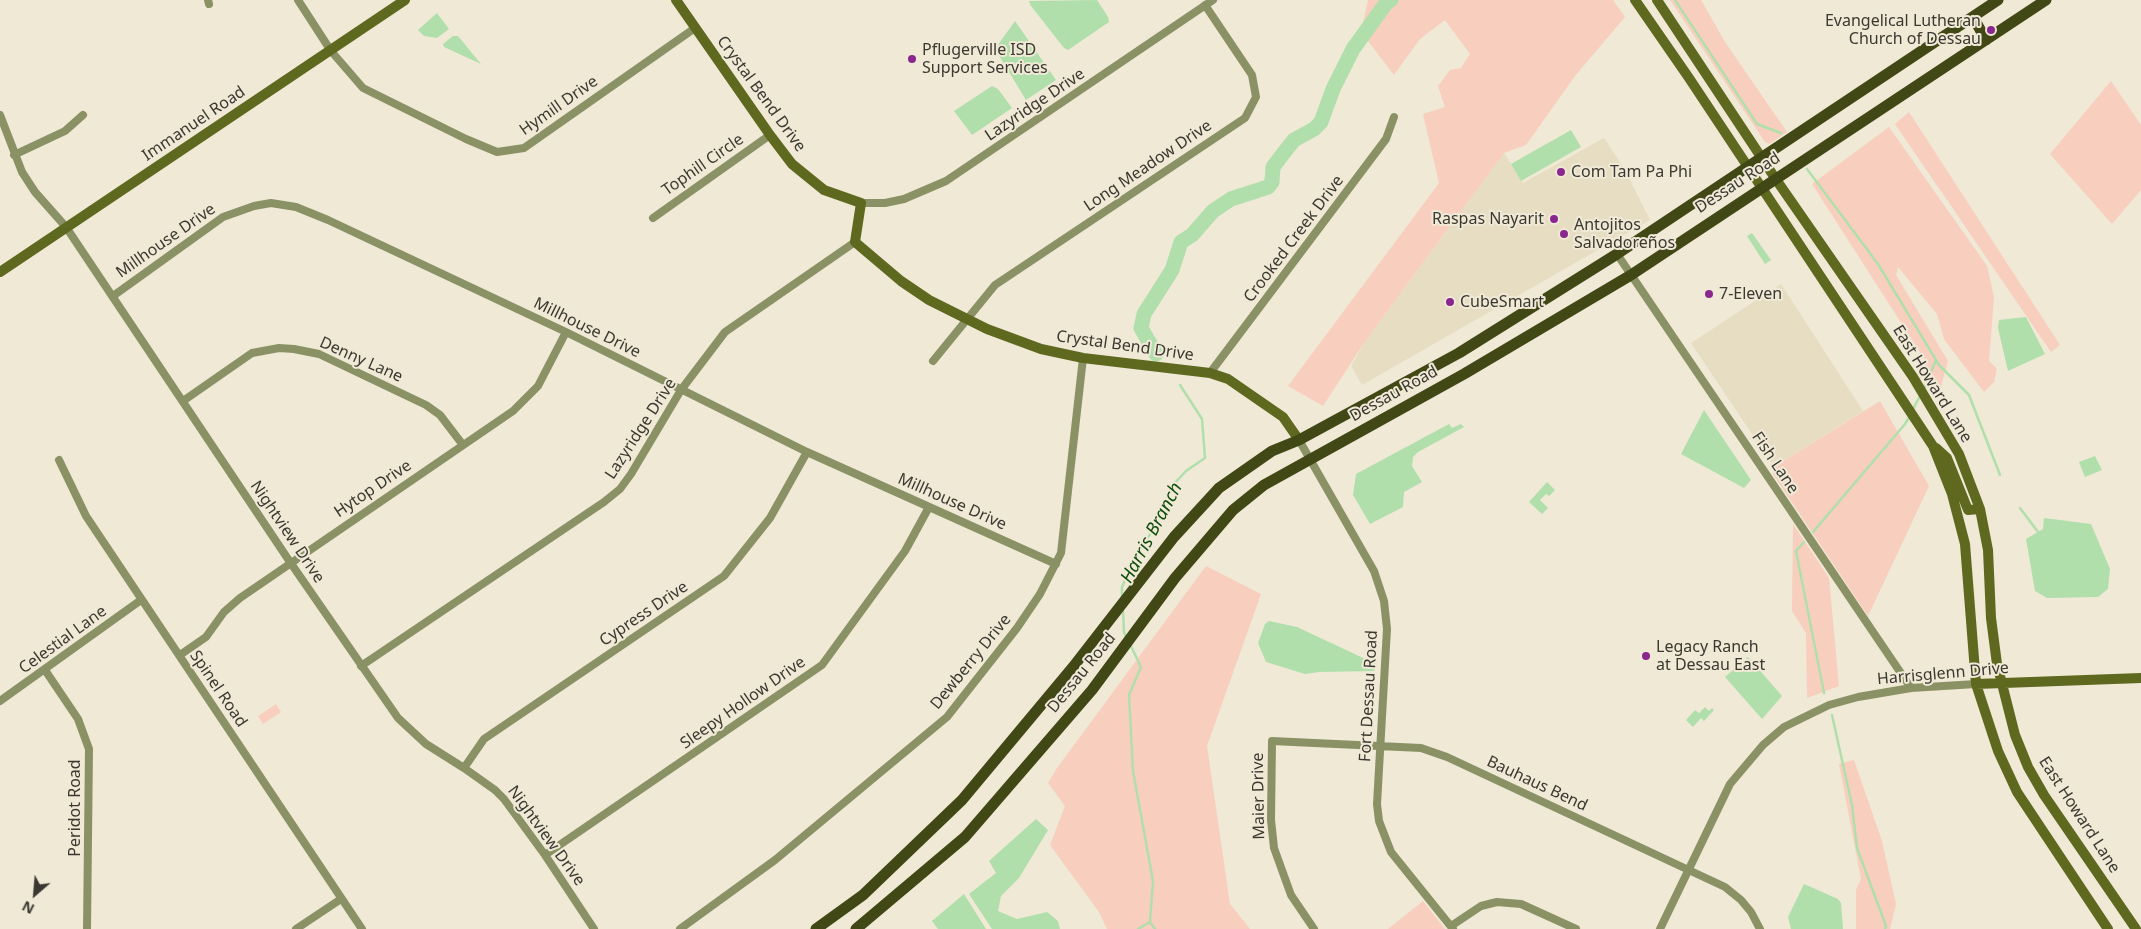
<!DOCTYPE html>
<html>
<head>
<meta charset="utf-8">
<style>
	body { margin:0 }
	#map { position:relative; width:2141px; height:929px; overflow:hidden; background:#efe9d6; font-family:"Noto Sans",sans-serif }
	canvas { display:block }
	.north { position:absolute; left:10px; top:869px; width:50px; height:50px; -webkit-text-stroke:4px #efe9d6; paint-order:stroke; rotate:207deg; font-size:14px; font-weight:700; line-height:20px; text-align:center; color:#3a3830 }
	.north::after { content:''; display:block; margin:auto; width:18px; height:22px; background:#3a3830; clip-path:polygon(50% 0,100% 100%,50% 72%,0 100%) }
</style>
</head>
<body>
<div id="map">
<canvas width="2141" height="929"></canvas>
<div class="north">N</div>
</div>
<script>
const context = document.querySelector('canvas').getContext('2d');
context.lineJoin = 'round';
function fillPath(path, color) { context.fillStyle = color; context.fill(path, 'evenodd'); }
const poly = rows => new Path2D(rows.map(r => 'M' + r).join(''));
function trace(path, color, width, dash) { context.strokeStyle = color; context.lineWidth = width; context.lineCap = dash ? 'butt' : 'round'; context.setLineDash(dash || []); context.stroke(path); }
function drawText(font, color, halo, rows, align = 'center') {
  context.font = font + ' "Noto Sans",sans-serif'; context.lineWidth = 4; context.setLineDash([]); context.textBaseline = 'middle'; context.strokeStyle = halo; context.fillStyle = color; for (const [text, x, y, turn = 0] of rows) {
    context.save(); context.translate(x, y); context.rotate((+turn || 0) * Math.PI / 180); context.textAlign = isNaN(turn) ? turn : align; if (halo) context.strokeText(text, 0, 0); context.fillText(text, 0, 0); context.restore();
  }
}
fillPath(poly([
	[1604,138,1624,168,1650,220,1362,385,1351,366,1366,340,1504,153,1523,183],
	[1781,284,1863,411,1774,467,1691,343]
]), '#e6ddc3');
fillPath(poly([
	[1368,0,1613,0,1625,17,1575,76,1526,145,1504,153,1366,340,1323,406,1288,386,1439,183,1423,114,1445,107,1438,86,1450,70,1461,68,1470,54,1445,20,1420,39,1394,75,1361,32],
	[1670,0,1701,0,1725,42,1787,132,1769,144,1765,142],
	[2111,81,2141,125,2141,190,2112,224,2050,154],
	[1909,112,2060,345,2051,352,1895,124],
	[1889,127,1987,266,1994,297,1989,361,1997,369,1994,382,1984,392,1944,339,1937,314,1898,267,1896,275,1948,361,1938,398,1923,373,1927,363,1812,184],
	[1880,401,1929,486,1868,616,1773,474,1774,467],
	[1793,524,1829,578,1839,686,1807,698,1806,633,1792,611],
	[1206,566,1261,594,1207,746,1230,904,1250,929,1107,929,1099,912,1050,845,1065,806,1048,783,1057,768],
	[276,704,281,712,263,724,258,716],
	[1854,760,1882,841,1896,904,1890,929,1856,929,1856,890,1861,879,1839,764],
	[1423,901,1445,929,1388,929]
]), '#f8cebe');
fillPath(poly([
	[1097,0,1108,17,1109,22,1068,50,1064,48,1031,6,1029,1],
	[437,13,449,29,437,38,424,36,418,30],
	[1015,21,1056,80,1026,100,995,49],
	[453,36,458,36,481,64,444,47,443,44],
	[992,86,998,89,1012,108,972,135,954,111],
	[1571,130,1581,147,1521,181,1511,164],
	[1752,233,1771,260,1765,264,1747,236],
	[2026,317,2045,354,2008,371,1998,328,1999,320],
	[1704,410,1751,480,1744,488,1681,454],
	[1449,424,1452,428,1461,424,1464,427,1418,452,1413,457,1412,466,1422,482,1404,492,1403,507,1370,524,1353,495,1356,474],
	[2095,456,2102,470,2085,477,2079,462],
	[1547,482,1555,490,1549,496,1546,494,1540,500,1548,508,1542,514,1529,502],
	[2044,518,2091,524,2110,569,2108,589,2098,597,2047,598,2035,591,2026,539,2043,529],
	[1269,621,1297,627,1376,664,1374,671,1319,672,1305,674,1266,662,1258,643,1265,624],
	[1748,657,1782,696,1762,719,1725,677],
	[1705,707,1709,711,1712,708,1714,710,1704,721,1701,718,1693,727,1686,720,1695,710,1699,713],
	[1036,819,1048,830,1019,878,1001,896,998,911,1017,919,1047,912,1058,921,1060,929,992,929,969,894,996,873,989,861],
	[1804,884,1838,899,1841,903,1843,929,1791,929,1788,917],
	[964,894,986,929,938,929,932,921]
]), '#b1dfac');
trace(poly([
	[1675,0,1757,124,1781,133],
	[1807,169,1878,264,1939,365,1969,395,2000,475],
	[1924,389,1936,360],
	[1913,409,1920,396],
	[2020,508,2038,532],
	[1813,532,1905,424,1910,416],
	[1804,542,1796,551,1824,693],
	[1122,598,1122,587,1129,571,1153,529,1172,486,1186,471,1205,458,1202,419,1180,385],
	[1123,611,1124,632,1126,637],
	[1130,644,1141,667,1129,695,1133,771,1153,881,1150,922,1155,929],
	[1832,715,1852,805,1857,848,1886,926,1885,929],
	[1138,929,1150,922]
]), '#b1dfac', 2.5);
trace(poly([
	[1156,354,1141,328,1144,314,1172,270,1181,242,1192,235,1213,211,1231,199,1268,187,1272,182,1273,167,1286,150,1294,140,1314,129,1321,122,1333,89,1353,49,1387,2,1391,0]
]), '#b1dfac', 15);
trace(poly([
	[208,0,209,4],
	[298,0,331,51,363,88,466,139,497,152,524,148,695,28],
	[0,115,22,172,35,192,66,227,290,562,398,718,426,744,464,768,495,790,504,799,545,855,594,929],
	[14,155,65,131,83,115],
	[861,203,885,203,904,199,946,181,1213,0],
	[653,218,770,135],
	[1617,254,1911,688],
	[113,296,223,217,254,206,271,203,296,207,328,220,566,332,807,452,1056,564],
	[933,361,995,285,1245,118,1256,97,1252,75,1205,5],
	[1210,373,1386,139,1394,117],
	[183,401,252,353,279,348,294,349,319,354,426,405,440,415,463,445],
	[1299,440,1374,571,1384,601,1387,629,1377,804,1379,821,1391,852,1453,929],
	[59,460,86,516,362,929],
	[180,655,206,637,224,612,240,598,513,411,538,386,566,332],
	[361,666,604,502,620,489,631,474,681,390,725,332,855,242],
	[45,670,78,719,89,749,87,929],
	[0,701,141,600],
	[464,768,484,739,724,576,770,518,807,452],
	[545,855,822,665,905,551,929,507],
	[1451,926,1481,906,1497,902,1521,904,1576,929],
	[296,929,341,899],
	[680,929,775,860,947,717,1017,628,1040,594,1061,553,1083,358],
	[1314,929,1291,895,1274,848,1271,820,1272,741,1421,748,1447,757,1725,887,1741,900,1751,912,1760,929],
	[1660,929,1730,784,1763,745,1784,727,1829,705,1858,697,1911,688,1976,684]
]), '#8a9265', 8);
trace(poly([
	[676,0,770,135,792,164,824,190,861,203,855,242,901,281,929,300,987,329,1041,349,1083,358,1210,373,1228,379,1283,417,1299,440],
	[1635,0,1689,78,1933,446,1952,494,1965,544,1976,684,1998,751,2017,792,2108,929],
	[1657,0,1775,178,1913,377,1959,454,1980,509,1988,550,1991,618,1997,664,2015,735,2028,767,2044,795,2136,929],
	[0,272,405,0],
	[1936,448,1947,458,1968,510,1980,509],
	[1976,684,2141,678]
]), '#5e681e', 10);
trace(poly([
	[1973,17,1986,40],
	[816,929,863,895,962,800,1073,667,1174,537,1219,488,1272,451,1299,440,1459,353,1617,254,1998,0],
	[856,929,965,837,1092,690,1175,578,1233,510,1264,485,1464,374,1631,275,2046,0]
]), '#414815', 11);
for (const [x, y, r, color] of [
	[1991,30,5,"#8a278f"],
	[912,59,5,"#8a278f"],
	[1561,172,5,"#8a278f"],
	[1554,219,5,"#8a278f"],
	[1564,234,5,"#8a278f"],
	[1709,294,5,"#8a278f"],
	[1450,302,5,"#8a278f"],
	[1646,656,5,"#8a278f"]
]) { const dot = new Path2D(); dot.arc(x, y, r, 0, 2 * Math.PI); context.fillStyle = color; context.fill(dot); trace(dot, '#efe9d6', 2); }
drawText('16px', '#3a3830', '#efe9d6', [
	["Evangelical Lutheran",1981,21,"right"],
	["Church of Dessau",1981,39,"right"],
	["Pflugerville ISD",922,50],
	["Support Services",922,68],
	["Com Tam Pa Phi",1571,172],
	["Raspas Nayarit",1544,219,"right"],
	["Antojitos",1574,225],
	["Salvadoreños",1574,243],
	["7-Eleven",1719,294],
	["CubeSmart",1460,302],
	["Legacy Ranch",1656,647],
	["at Dessau East",1656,665]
], 'left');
drawText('16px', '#3a3830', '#efe9d6', [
	["Crystal Bend Drive",761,94,54],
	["Lazyridge Drive",1035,105,-34],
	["Hymill Drive",559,106,-35],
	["Immanuel Road",194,124,-34],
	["Tophill Circle",703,165,-35],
	["Long Meadow Drive",1148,166,-34],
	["Dessau Road",1738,183,-33],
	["Crooked Creek Drive",1294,239,-53],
	["Millhouse Drive",166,241,-35],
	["Millhouse Drive",587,328,26],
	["Crystal Bend Drive",1125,346,8],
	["Denny Lane",361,360,24],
	["East Howard Lane",1932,384,58],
	["Dessau Road",1394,394,-29],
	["Lazyridge Drive",641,429,-57],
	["Fish Lane",1775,463,56],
	["Hytop Drive",373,489,-34],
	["Millhouse Drive",952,502,24],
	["Nightview Drive",287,532,56],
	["Cypress Drive",644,614,-34],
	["Celestial Lane",63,640,-36],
	["Dewberry Drive",971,662,-51],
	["Dessau Road",1082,673,-51],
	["Harrisglenn Drive",1943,674,-5],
	["Spinel Road",218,689,56],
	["Fort Dessau Road",1369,696,-87],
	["Sleepy Hollow Drive",743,703,-35],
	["Bauhaus Bend",1537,784,25],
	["Maier Drive",1259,796,-91],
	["Peridot Road",75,808,-90],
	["East Howard Lane",2079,815,57],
	["Nightview Drive",546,836,54]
]);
drawText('italic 18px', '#0f4d0b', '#efe9d6', [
	["Harris Branch",1152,533,-62]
]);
</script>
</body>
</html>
